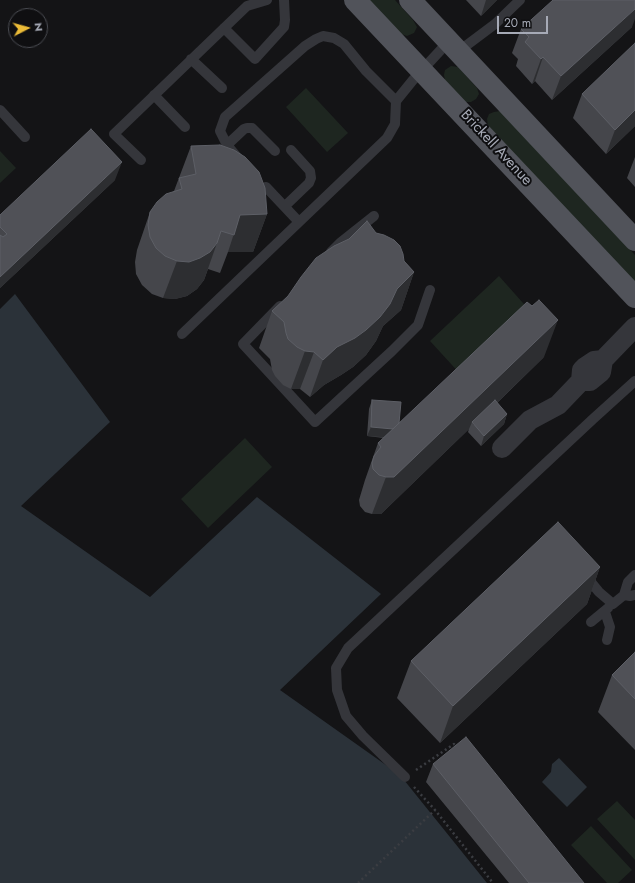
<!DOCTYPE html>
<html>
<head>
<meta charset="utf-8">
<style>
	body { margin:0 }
	#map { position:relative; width:635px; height:883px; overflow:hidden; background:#141416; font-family:Jost,sans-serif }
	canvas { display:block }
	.north { position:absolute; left:8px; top:8px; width:40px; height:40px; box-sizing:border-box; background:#0f0f11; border:1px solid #4b4d53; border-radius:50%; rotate:84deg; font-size:11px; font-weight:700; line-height:16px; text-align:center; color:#a6aab6 }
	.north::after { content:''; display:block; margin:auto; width:14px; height:18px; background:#ebbb37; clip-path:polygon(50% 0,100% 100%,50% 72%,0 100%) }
	.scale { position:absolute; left:497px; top:16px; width:51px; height:18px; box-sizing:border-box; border:2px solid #a6aab6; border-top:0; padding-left:5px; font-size:12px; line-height:14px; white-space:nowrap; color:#a6aab6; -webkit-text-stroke:3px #0f0f11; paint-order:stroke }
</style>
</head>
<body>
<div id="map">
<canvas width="635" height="883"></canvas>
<div class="north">N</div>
<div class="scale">20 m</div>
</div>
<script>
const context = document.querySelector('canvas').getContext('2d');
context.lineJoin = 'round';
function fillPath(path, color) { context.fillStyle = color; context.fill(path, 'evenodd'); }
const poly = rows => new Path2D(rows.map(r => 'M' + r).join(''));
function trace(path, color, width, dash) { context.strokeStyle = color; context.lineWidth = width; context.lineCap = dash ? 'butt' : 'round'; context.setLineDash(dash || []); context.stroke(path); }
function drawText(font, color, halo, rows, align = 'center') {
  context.font = font + ' Jost,sans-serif'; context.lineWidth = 4; context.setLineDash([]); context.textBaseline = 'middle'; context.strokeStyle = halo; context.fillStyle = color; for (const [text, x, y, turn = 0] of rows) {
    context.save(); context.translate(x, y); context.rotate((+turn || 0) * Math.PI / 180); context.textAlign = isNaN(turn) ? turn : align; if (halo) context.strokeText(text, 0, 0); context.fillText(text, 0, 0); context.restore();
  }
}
fillPath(poly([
	[369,0,395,0,413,20,417,27,414,33,407,36,401,34],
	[451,66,458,67,477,88,479,94,476,99,471,102,465,102,445,80,444,75,445,70],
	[306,88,348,133,327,152,286,107],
	[500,111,635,255,635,283,488,126,487,119,489,114,494,112],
	[0,151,16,168,0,183],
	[499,276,531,312,462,376,430,341],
	[245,438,272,467,208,528,181,499],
	[617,801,635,820,635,860,597,819],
	[591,826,632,870,618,883,607,883,571,845]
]), '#1e2620');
fillPath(poly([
	[15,294,110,422,21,506,150,597,257,497,381,594,280,690,400,775,487,883,0,883,0,309],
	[559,758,587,787,567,807,542,782,551,772,552,764]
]), '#2b3239');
trace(poly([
	[416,770,454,744,457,748],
	[414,787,435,810],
	[358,883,435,810,493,883]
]), '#3b3d42', 2.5, [2, 3]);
trace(poly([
	[224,28,255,59,284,27,285,20,284,0],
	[459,51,495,24,520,0],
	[191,59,222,88],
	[154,95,185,127],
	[0,110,25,137],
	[227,145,244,129,247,128,252,128,275,151],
	[237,157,227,145,220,131,225,117,305,46,316,39,323,36,334,38,344,44,366,71,396,101],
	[141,160,114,134,247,6,267,0],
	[266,187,299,222],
	[285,206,309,183,311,178,310,171,291,150],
	[331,252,340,243,374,216],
	[280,306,243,344,315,422,392,351,418,325,430,290],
	[182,334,387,138,395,124,396,101,413,80,449,41],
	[585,575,599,592,613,604,624,595,628,582,635,575],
	[624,595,630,596,635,595],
	[605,612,610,627,607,640],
	[591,622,608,608],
	[405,777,363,736,346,716,337,690,336,668,348,648,593,419,635,381]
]), '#35363b', 10);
trace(poly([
	[603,360,601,372,590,381,581,381,582,370,585,367,594,361,603,360,635,327],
	[502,448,530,420,558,405,581,381]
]), '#35363b', 20);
trace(poly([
	[355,0,635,297],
	[410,0,635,240]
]), '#51535a', 22);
fillPath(poly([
	[466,0,497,0,481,16],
	[632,27,552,100,535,81,532,84,516,66,518,59,512,53,521,29],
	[582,94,635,126,606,154,573,118],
	[191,146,267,214,253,252,228,252,220,273,208,269,204,280,197,289,187,296,175,299,163,298,152,294,142,285,136,274,135,262,137,250,150,212,174,191],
	[635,157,635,187,627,178],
	[115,180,0,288,0,215],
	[376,233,404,261,414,272,401,310,383,326,376,341,366,355,353,367,341,375,324,385,310,397,300,389,291,389,283,385,275,376,272,370,270,359,259,348,272,311],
	[544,357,497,403,507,414,504,424,481,446,468,432,469,429,381,514,372,514,365,512,360,506,359,500,365,480,378,443,384,438,367,436,369,409,372,400,399,423],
	[600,567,587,604,440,743,397,698,411,661],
	[635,652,635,750,598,712,612,675],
	[433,764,584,883,509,883,426,782]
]), '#45464b');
fillPath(poly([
	[486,0,497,0,481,16],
	[635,9,635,19,632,27,552,100,561,76],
	[543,57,535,81,532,84,541,59],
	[635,110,635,126,606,154,615,130],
	[122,162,115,180,0,288,0,277],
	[267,214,253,252,228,252,240,215],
	[217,243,204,280,197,289,187,296,175,299,163,298,177,261],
	[414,272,401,310,383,326,376,341,366,355,353,367,341,375,324,385,310,397,323,360,337,347],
	[558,320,544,357,474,425,472,422,469,429,381,514,372,514,386,477],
	[305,351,314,352,300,389,291,389],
	[507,414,504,424,481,446,484,436],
	[371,427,399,429,395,438,367,436],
	[600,567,587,604,440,743,453,706]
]), '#2d2e31');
const building = poly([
	[553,0,635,0,635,9,561,76,543,57,541,59,525,42,529,37,521,29,553,0],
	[635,43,635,110,615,130,582,94,635,43],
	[91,129,122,162,0,277,0,235,3,237,7,234,0,227,0,215,91,129],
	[220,145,234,150,245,157,259,172,265,188,267,214,240,215,234,235,221,231,217,243,210,252,200,258,189,262,177,261,165,256,156,248,150,237,148,225,150,212,157,202,166,194,182,189,179,178,196,174,191,146,220,145],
	[367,221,376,233,384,235,394,240,400,246,403,254,404,261,414,272,397,289,390,304,380,317,366,330,355,338,337,347,323,360,314,352,305,351,297,347,288,339,286,333,284,322,272,311,288,296,301,277,316,258,334,246,349,239,367,221],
	[539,300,558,320,394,477,386,477,379,475,373,469,372,463,374,456,381,447,378,443,527,302,532,306,539,300],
	[372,400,401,402,399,423,393,429,371,427,372,400],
	[495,400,507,414,484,436,472,422,495,400],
	[558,522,600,567,453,706,411,661,558,522],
	[635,652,635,699,612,675,635,652],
	[466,737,584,883,529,883,433,764,466,737]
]);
fillPath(building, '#505157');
trace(building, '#5d5f66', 1);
drawText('15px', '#a6aab6', '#0f0f11', [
	["Brickell Avenue",496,148,47]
]);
</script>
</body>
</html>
